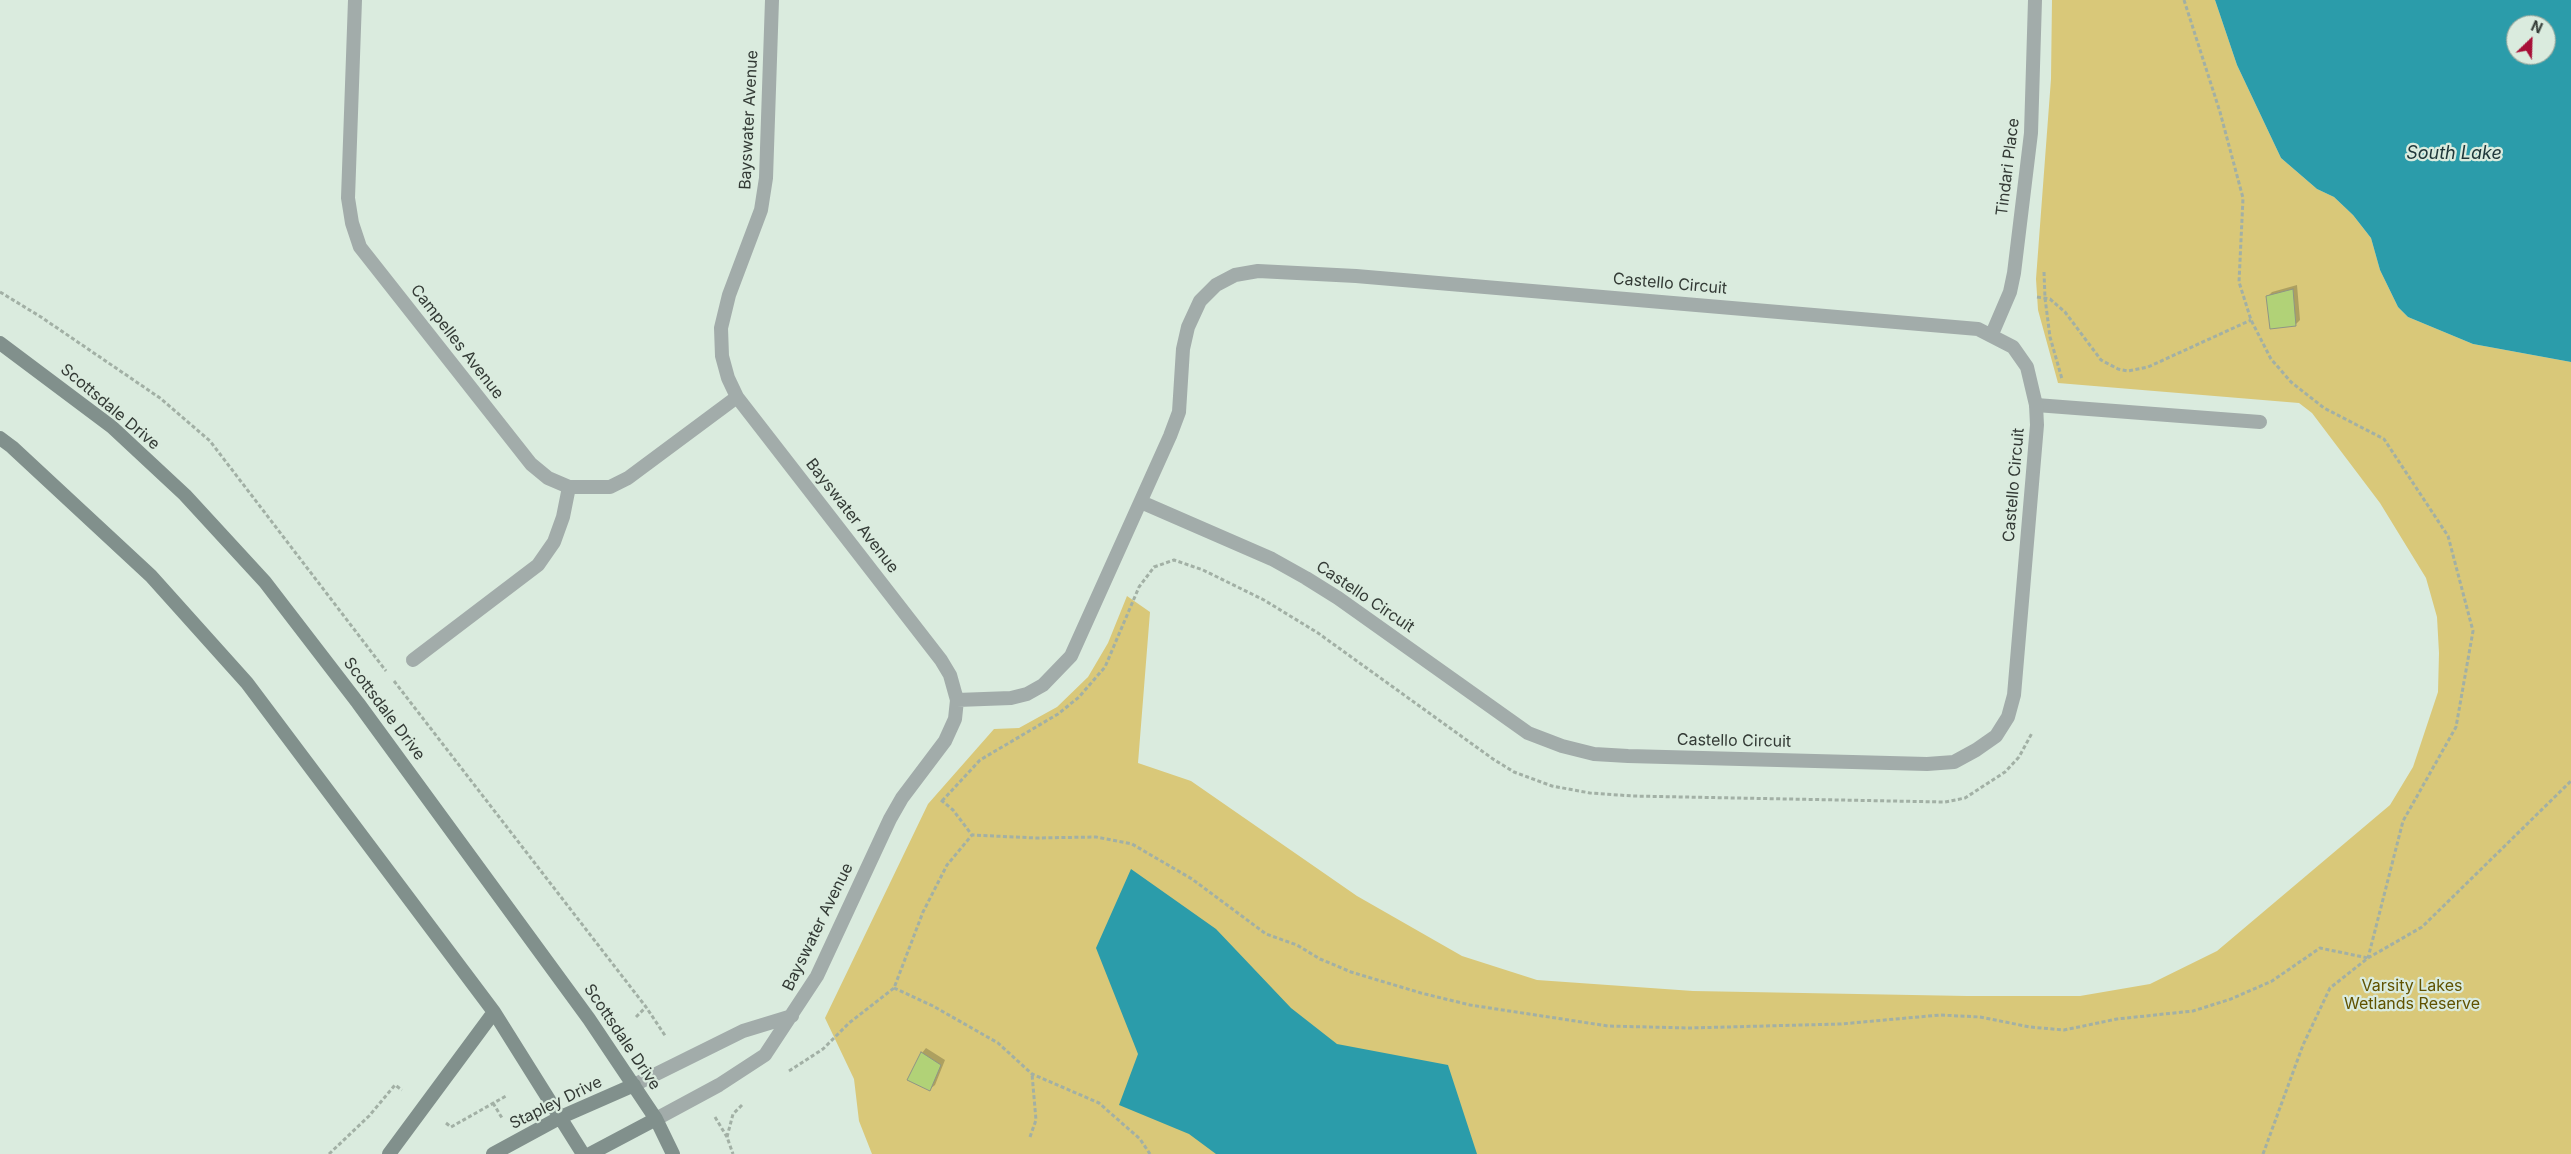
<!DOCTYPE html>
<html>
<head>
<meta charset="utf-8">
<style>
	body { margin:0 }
	#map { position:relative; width:2571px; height:1154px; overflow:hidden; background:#daebde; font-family:Inter,sans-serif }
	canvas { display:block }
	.north { position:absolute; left:2506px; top:15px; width:50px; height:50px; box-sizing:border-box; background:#daebde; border:1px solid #97a49a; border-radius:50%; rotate:24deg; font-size:14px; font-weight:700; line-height:20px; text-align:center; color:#333a35 }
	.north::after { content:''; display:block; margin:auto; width:18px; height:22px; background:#a70f37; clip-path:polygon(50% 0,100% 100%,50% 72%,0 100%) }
</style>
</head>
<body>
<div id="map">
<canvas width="2571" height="1154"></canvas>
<div class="north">N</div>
</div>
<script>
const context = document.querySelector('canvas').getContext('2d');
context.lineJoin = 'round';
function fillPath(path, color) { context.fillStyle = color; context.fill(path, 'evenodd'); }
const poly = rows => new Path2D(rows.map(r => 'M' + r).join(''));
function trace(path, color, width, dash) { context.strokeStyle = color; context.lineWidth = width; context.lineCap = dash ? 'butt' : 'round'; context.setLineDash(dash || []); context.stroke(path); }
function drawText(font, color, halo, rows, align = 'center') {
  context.font = font + ' Inter,sans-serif'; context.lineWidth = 4.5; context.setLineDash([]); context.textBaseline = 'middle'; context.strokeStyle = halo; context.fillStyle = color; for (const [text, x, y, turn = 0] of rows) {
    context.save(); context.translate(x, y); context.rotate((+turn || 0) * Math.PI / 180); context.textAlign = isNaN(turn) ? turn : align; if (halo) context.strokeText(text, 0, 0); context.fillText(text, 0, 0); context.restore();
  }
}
fillPath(poly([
	[2052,0,2215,0,2237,65,2281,158,2317,189,2334,197,2353,215,2371,238,2380,270,2398,307,2408,317,2473,344,2571,362,2571,1154,872,1154,859,1121,854,1079,825,1018,928,804,994,729,1019,728,1057,707,1088,677,1108,643,1127,596,1150,612,1138,763,1191,781,1357,896,1462,956,1537,980,1693,991,1967,996,2080,996,2150,984,2217,951,2390,805,2413,767,2438,692,2439,653,2437,617,2426,578,2380,503,2312,413,2299,403,2058,383,2038,310,2036,279,2051,79]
]), '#d9c879');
fillPath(poly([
	[2215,0,2571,0,2571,362,2473,344,2408,317,2398,307,2380,270,2371,238,2353,215,2334,197,2317,189,2281,158,2237,65],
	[2516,25,2546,25,2546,55,2516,55],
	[1131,869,1216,929,1291,1008,1337,1044,1448,1065,1477,1154,1216,1154,1189,1134,1119,1105,1138,1054,1096,948]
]), '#2b9caa');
fillPath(poly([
	[2297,285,2300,320,2295,325,2267,297,2272,292],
	[926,1048,945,1060,935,1085,930,1089,922,1053]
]), '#0003');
const building = poly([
	[2293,289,2296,326,2270,329,2266,296,2293,289],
	[921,1052,941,1065,930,1091,907,1080,921,1052]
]);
fillPath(building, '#b1d277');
trace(building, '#8f9585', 1);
trace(poly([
	[2184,0,2220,112,2243,198,2239,282,2251,320,2271,359,2291,382,2324,408,2384,439,2448,536,2473,631,2456,727,2403,821,2368,958],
	[2044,272,2045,298,2050,337,2062,379],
	[0,292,41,317,160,398,210,441,386,671],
	[2037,297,2050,299,2065,312,2101,360,2118,369,2128,371,2148,367,2251,320],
	[394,681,646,1007,666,1037],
	[941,800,953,810,972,835,1036,838,1096,837,1132,844,1192,879,1266,934,1297,945,1320,959,1351,972,1421,993,1470,1005,1608,1026,1688,1028,1841,1024,1940,1015,1980,1017,2030,1027,2064,1030,2117,1019,2193,1011,2231,999,2272,981,2320,948,2368,958],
	[942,801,980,760,1058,714,1079,697,1105,667,1139,587,1154,567,1174,560,1203,570,1264,600,1318,633,1493,759,1514,772,1552,786,1590,793,1633,796,1945,802,1965,798,2005,772,2019,757,2032,733],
	[894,988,933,1006,998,1043,1032,1074,1099,1103,1140,1139,1150,1154],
	[636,1017,646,1007],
	[789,1071,823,1049,849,1023,894,988,923,912,947,865,972,835],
	[493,1103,502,1118],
	[715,1117,727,1137,733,1154],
	[446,1123,451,1127,506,1096],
	[727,1137,733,1114,742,1105],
	[1030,1137,1036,1120,1032,1074],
	[329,1154,369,1116,395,1085,402,1090],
	[2263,1154,2303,1045,2330,988,2368,958,2422,927,2571,781]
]), '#a2b0a5', 3, [4, 2.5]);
trace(poly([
	[2036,405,2260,422],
	[413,660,538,565,554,542,563,517,569,487]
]), '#a2acaa', 14);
trace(poly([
	[355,0,348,198,352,223,360,247,531,464,548,478,569,487,610,487,628,478,737,397],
	[1992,334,2010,292,2014,273,2031,133,2035,0],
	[957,700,1011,698,1027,694,1043,685,1071,656,1170,436,1179,412,1183,349,1188,327,1200,301,1216,285,1235,275,1258,271,1356,276,1978,329,2013,347,2027,367,2036,405,2037,425,2014,695,2008,717,1996,736,1976,750,1954,762,1927,764,1628,756,1594,754,1562,746,1528,733,1338,598,1306,578,1272,559,1141,502],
	[634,1085,743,1031,792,1016],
	[656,1119,719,1085,765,1055,817,976,890,819,902,798,945,741,955,719,957,700,950,675,941,660,737,397,728,378,722,356,721,328,729,295,761,210,766,178,772,0]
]), '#a2acaa', 14);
trace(poly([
	[0,343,112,427,185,495,265,582,358,703,589,1019,656,1119,673,1154],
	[0,438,12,447,151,576,247,683,494,1012,583,1154],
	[389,1154,494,1012],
	[493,1154,561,1117,634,1085],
	[590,1154,656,1119]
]), '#81908c', 14);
drawText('16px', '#333a35', '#daebde', [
	["Bayswater Avenue",749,120,-87],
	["Tindari Place",2008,167,-83],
	["Castello Circuit",1670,284,5],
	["Campelles Avenue",457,342,52],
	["Scottsdale Drive",110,407,40],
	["Castello Circuit",2014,485,-85],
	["Bayswater Avenue",852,516,52],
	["Castello Circuit",1365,597,34],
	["Scottsdale Drive",384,709,53],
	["Castello Circuit",1734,741,1],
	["Bayswater Avenue",818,927,-64],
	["Scottsdale Drive",622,1037,56],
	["Stapley Drive",556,1103,-26]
]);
drawText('16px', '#605200', '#daebde', [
	["Varsity Lakes",2412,986],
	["Wetlands Reserve",2412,1004]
]);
drawText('italic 18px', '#1f373a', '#daebde', [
	["South Lake",2454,154]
]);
</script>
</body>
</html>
